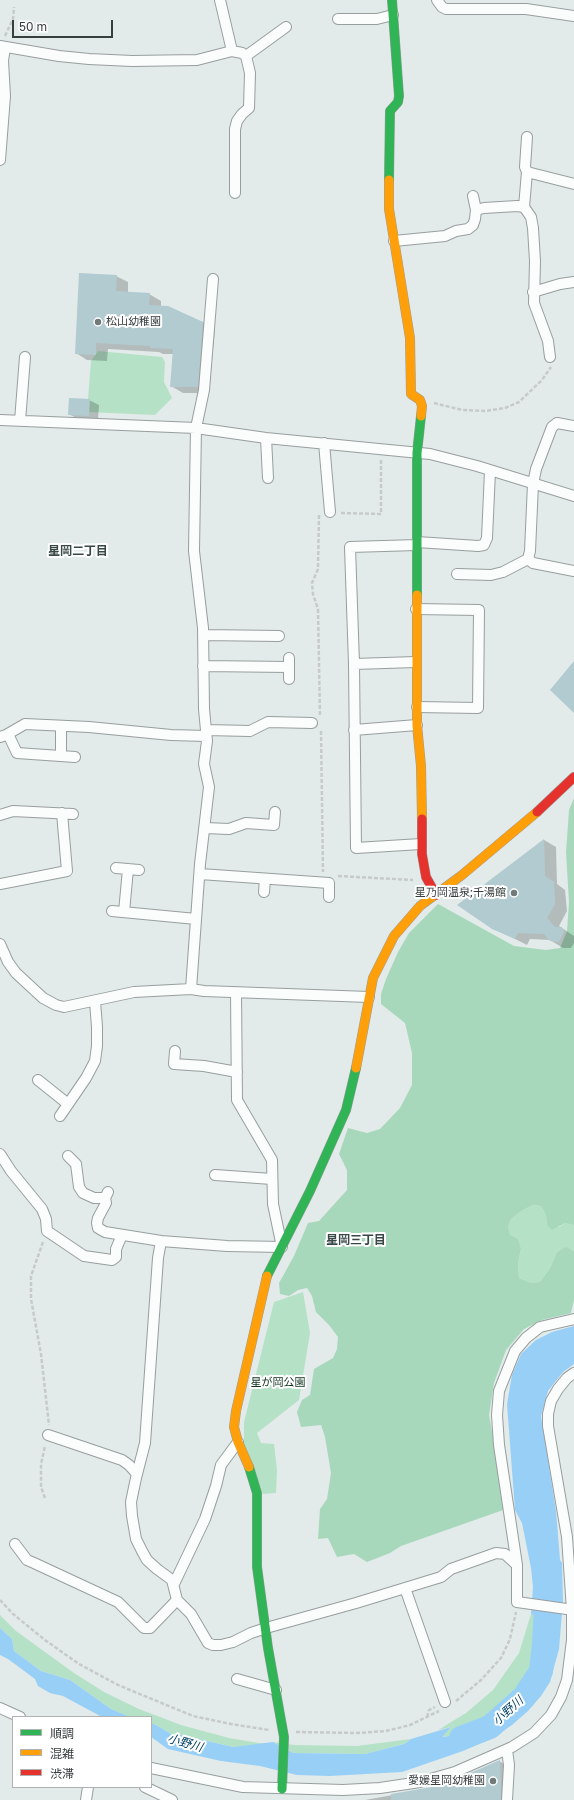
<!DOCTYPE html>
<html>
<head>
<meta charset="utf-8">
<style>
	body { margin:0 }
	#map { position:relative; width:574px; height:1800px; overflow:hidden; background:#e2eaea; font-family:"Golos Text","Noto Sans JP",sans-serif }
	canvas { display:block }
	.legend { position:absolute; left:12px; top:1716px; width:140px; height:72px; box-sizing:border-box; background:#fff; border:1px solid #afb2b2; margin:0; padding:5px 7px; list-style:none; font-size:12px; color:#373e3e }
	.legend li { display:flex; align-items:center; gap:8px; height:20px }
	.legend b { width:20px; border:1px solid #afb2b2 }
	.scale { position:absolute; left:12px; top:20px; width:101px; height:18px; box-sizing:border-box; border:2px solid #373e3e; border-top:0; padding-left:5px; font-size:12px; line-height:14px; white-space:nowrap; color:#373e3e; -webkit-text-stroke:3px #fff; paint-order:stroke }
</style>
</head>
<body>
<div id="map">
<canvas width="574" height="1800"></canvas>
<ul class="legend">
<li><b style="height:5px;background:#30b455"></b>順調</li>
<li><b style="height:5px;background:#ff9f0a"></b>混雑</li>
<li><b style="height:5px;background:#e5322d"></b>渋滞</li>
</ul>
<div class="scale">50 m</div>
</div>
<script>
const context = document.querySelector('canvas').getContext('2d');
context.lineJoin = 'round';
function fillPath(path, color) { context.fillStyle = color; context.fill(path, 'evenodd'); }
const poly = rows => new Path2D(rows.map(r => 'M' + r).join(''));
function trace(path, color, width, dash) { context.strokeStyle = color; context.lineWidth = width; context.lineCap = dash ? 'butt' : 'round'; context.setLineDash(dash || []); context.stroke(path); }
function drawText(font, color, halo, rows, align = 'center') {
  context.font = font + ' "Golos Text","Noto Sans JP",sans-serif'; context.lineWidth = 4; context.setLineDash([]); context.textBaseline = 'middle'; context.strokeStyle = halo; context.fillStyle = color; for (const [text, x, y, turn = 0] of rows) {
    context.save(); context.translate(x, y); context.rotate((+turn || 0) * Math.PI / 180); context.textAlign = isNaN(turn) ? turn : align; if (halo) context.strokeText(text, 0, 0); context.fillText(text, 0, 0); context.restore();
  }
}
fillPath(poly([
	[98,351,162,357,165,362,164,382,172,398,155,415,87,412,91,361],
	[533,1205,541,1206,546,1215,547,1225,559,1227,565,1223,574,1225,574,1251,566,1248,557,1252,550,1268,540,1282,531,1283,519,1278,518,1263,521,1249,510,1235,508,1227,511,1219,523,1210],
	[303,1292,310,1333,299,1400,257,1433,261,1443,274,1444,277,1470,276,1493,263,1494,244,1446,244,1422,274,1302],
	[531,1614,546,1615,544,1644,541,1671,524,1697,490,1727,470,1733,441,1737,451,1727,438,1730,466,1713,493,1690,519,1653],
	[0,1615,16,1631,74,1673,104,1692,139,1709,181,1725,229,1738,265,1744,233,1747,181,1735,175,1736,154,1724,151,1724,151,1717,130,1717,111,1709,70,1680,41,1671,14,1651,12,1639,0,1628],
	[411,1739,404,1744,365,1754,293,1753,273,1742,294,1745,357,1746]
]), '#b5e2c7');
fillPath(poly([
	[574,798,574,1225,565,1223,552,1230,547,1225,546,1215,541,1206,533,1205,523,1210,511,1219,508,1227,510,1235,518,1239,521,1249,518,1263,519,1278,531,1283,540,1282,550,1268,557,1252,566,1247,574,1251,574,1300,571,1313,542,1320,524,1329,506,1350,494,1383,489,1415,506,1509,401,1546,390,1553,367,1562,354,1554,337,1557,328,1538,318,1539,320,1509,327,1499,331,1473,325,1437,321,1425,301,1427,297,1412,302,1400,310,1395,314,1369,333,1358,337,1349,338,1337,329,1325,316,1312,312,1296,307,1288,298,1290,289,1296,280,1294,279,1283,294,1256,308,1223,319,1221,347,1190,347,1170,339,1154,348,1128,367,1133,380,1129,400,1108,412,1085,412,1053,405,1023,381,1004,381,994,386,979,398,952,409,933,438,904,514,946,546,950,560,948,567,931,569,902,566,852,569,810]
]), '#a8d8bb');
fillPath(poly([
	[574,1326,574,1364,563,1372,548,1391,541,1416,556,1511,560,1560,562,1563,563,1601,559,1649,550,1682,541,1696,528,1711,512,1725,491,1739,463,1751,402,1772,330,1776,297,1775,260,1766,221,1761,168,1749,151,1737,151,1724,154,1724,175,1736,181,1735,233,1747,273,1742,293,1753,365,1754,404,1744,411,1739,451,1727,442,1737,470,1733,490,1727,524,1697,541,1671,546,1616,531,1614,533,1587,531,1568,522,1523,515,1510,507,1404,512,1375,521,1354,536,1340,552,1332],
	[0,1628,12,1639,14,1651,41,1671,70,1680,111,1709,130,1717,102,1717,63,1696,50,1693,38,1686,35,1679,8,1659,0,1655]
]), '#98cff7');
fillPath(poly([
	[116,276,128,282,128,293,149,294,161,301,161,307,203,322,215,329,209,393,183,393,171,386,173,354,163,354,159,352,108,349,107,361,87,360,76,353],
	[89,400,99,405,98,420,78,419,69,414],
	[544,840,556,847,557,884,565,890,567,911,559,926,574,936,574,943,571,948,563,948,550,940,530,939,527,945,493,928,459,905],
	[499,1761,511,1768,512,1800,365,1800,432,1788,475,1772]
]), '#0003');
trace(poly([
	[461,1738,490,1727,524,1697,541,1671,544,1644,547,1583]
]), '#98cff7', 24);
fillPath(poly([
	[79,273,117,275,116,291,150,293,149,305,168,306,203,322,198,387,170,387,173,349,150,348,150,346,96,343,96,355,75,354],
	[69,398,90,399,89,416,68,415],
	[574,661,574,713,550,690],
	[544,839,545,876,554,882,555,904,547,918,555,927,562,927,564,932,559,942,550,941,544,934,518,933,515,939,492,929,457,905],
	[500,1760,501,1800,391,1800,391,1794,432,1787,475,1771]
]), '#b2cbd1');
const street = poly([
	[220,0,232,51,242,53,246,56,250,73,249,108,242,114,237,121,235,129,235,193],
	[437,0,442,7,446,9,526,9,574,16],
	[338,19,377,19,393,15],
	[0,46,59,56,89,59,132,61,197,60,232,51],
	[246,56,286,27],
	[0,160,5,96,3,61,5,47],
	[527,172,574,184],
	[524,207,527,172,525,167,527,137],
	[476,210,484,208,517,206,524,207,531,217,533,228,535,261,534,303,548,341,550,357],
	[394,241,445,236,456,231,468,229,473,225,475,219,476,210,473,196],
	[213,279,204,390,196,428,194,551,203,628,204,709,207,741,204,764,209,787,200,864,191,989,204,991,369,997],
	[533,292,560,284,574,282],
	[0,420,196,428,266,438,430,454,477,466,574,496],
	[20,421,25,357],
	[266,438,268,478],
	[324,443,330,512],
	[417,542,478,546,484,545,487,538,490,471],
	[417,545,350,547,354,664,356,848,421,844],
	[528,559,533,563,574,571],
	[457,574,491,575,503,572,528,559,530,551,533,484,536,469,552,427,557,423,574,426],
	[416,609,479,610,478,708,417,707],
	[203,635,279,636],
	[289,658,289,679],
	[354,664,416,662],
	[203,666,289,667],
	[206,730,250,731,268,722,312,723],
	[354,730,417,725],
	[8,734,17,753,75,757],
	[0,737,6,735,25,724,89,727,171,735,206,736],
	[61,756,61,726],
	[0,815,13,811,73,814],
	[205,828,229,829,246,823,274,825,275,812],
	[116,868,139,870],
	[200,874,329,883,329,897],
	[0,884,67,871,62,813],
	[264,892,265,879],
	[112,911,196,919],
	[124,912,128,869],
	[0,944,8,962,16,973,43,998,56,1005,64,1007,134,992,191,989],
	[175,1051,174,1064,204,1066,237,1072],
	[38,1080,68,1104],
	[60,1116,86,1078,95,1061,97,1046,97,1027,95,1001],
	[0,1154,11,1171,42,1209,46,1219,47,1231,84,1256,112,1260,116,1257,116,1249,122,1235],
	[68,1156,76,1164,79,1187,83,1193,94,1198,105,1198],
	[215,1175,272,1179],
	[108,1192,105,1198,106,1203,98,1218,97,1223,98,1228,105,1232,161,1241,227,1246,282,1247,273,1204,272,1160,237,1100,236,993],
	[161,1241,158,1258,145,1443,136,1478,131,1502,132,1516,136,1539,142,1551,147,1560,157,1569,172,1580,177,1600,191,1614,208,1643,213,1645,221,1645,233,1642,251,1633,266,1628,356,1603,441,1577,451,1569,496,1553,505,1554,517,1565,517,1602,574,1610],
	[48,1435,122,1460,129,1465,137,1474],
	[15,1544,27,1560,34,1563,118,1602,144,1628,150,1628,177,1600],
	[517,1565,499,1445,497,1415,499,1391,515,1351,526,1338,540,1327,574,1319],
	[174,1584,205,1519,216,1486,221,1465,238,1442],
	[405,1588,445,1702],
	[237,1679,276,1690],
	[0,1708,20,1717],
	[151,1768,243,1787,343,1790,380,1788,420,1782,455,1772,512,1747,534,1733,551,1715,561,1697,567,1680,572,1640,572,1610,567,1537,548,1426,548,1414,551,1401,558,1389,567,1378,574,1373],
	[145,1787,172,1800],
	[86,1800,88,1787],
	[507,1800,509,1765,507,1750]
]);
const fast = poly([
	[389,180,390,111,398,102,399,96,392,0],
	[417,595,417,453,421,416],
	[267,1276,310,1191,346,1110,356,1068],
	[249,1467,257,1493,257,1567,268,1648,284,1737,282,1789]
]);
const slow = poly([
	[389,180,389,209,410,338,411,394,420,400,422,406,421,416],
	[417,595,417,725,421,766,422,819],
	[356,1068,373,978,394,936,420,906,462,875,537,812],
	[249,1467,238,1442,234,1427,236,1411,267,1276]
]);
const jam = poly([
	[537,812,574,777],
	[422,819,422,854,426,877,436,895]
]);
trace(street, '#989e9e', 12);
trace(fast, '#989e9e', 10);
trace(slow, '#989e9e', 10);
trace(jam, '#989e9e', 10);
trace(poly([
	[5,36,13,19,14,7],
	[434,403,462,410,485,411,505,408,519,402,542,380,551,367],
	[341,513,381,514,381,459],
	[319,515,318,569,312,583,313,594,318,609,320,716],
	[321,731,323,872],
	[338,876,413,880],
	[43,1242,31,1276,31,1299,41,1354,49,1425],
	[45,1498,41,1487,41,1464,45,1446],
	[0,1600,13,1614,45,1640,79,1664,118,1685,193,1716,231,1724,269,1730],
	[456,1701,481,1680,501,1658,510,1639,516,1612],
	[427,1717,429,1710,435,1707],
	[296,1732,357,1733,386,1731,410,1725,439,1711]
]), '#c8caca', 2.5, [4, 2]);
trace(street, '#fbfcfc', 10);
trace(fast, '#30b455', 9);
trace(slow, '#ff9f0a', 9);
trace(jam, '#e5322d', 9);
for (const [x, y, r, color] of [
	[98,322,4,"#737a7a"],
	[514,893,4,"#737a7a"],
	[493,1781,4,"#737a7a"]
]) { const dot = new Path2D(); dot.arc(x, y, r, 0, 2 * Math.PI); context.fillStyle = color; context.fill(dot); trace(dot, '#fff', 1.5); }
drawText('11px', '#373e3e', '#fff', [
	["松山幼稚園",106,322,"left"],
	["星乃岡温泉;千湯館",506,893],
	["愛媛星岡幼稚園",485,1781]
], 'right');
drawText('11px', '#0e321d', '#fff', [
	["星が岡公園",278,1383]
]);
drawText('bold 12px', '#3a4747', '#fff', [
	["星岡二丁目",78,551],
	["星岡三丁目",356,1240]
]);
drawText('italic 12px', '#044266', '#fff', [
	["小野川",508,1711,-42],
	["小野川",185,1743,16]
]);
</script>
</body>
</html>
